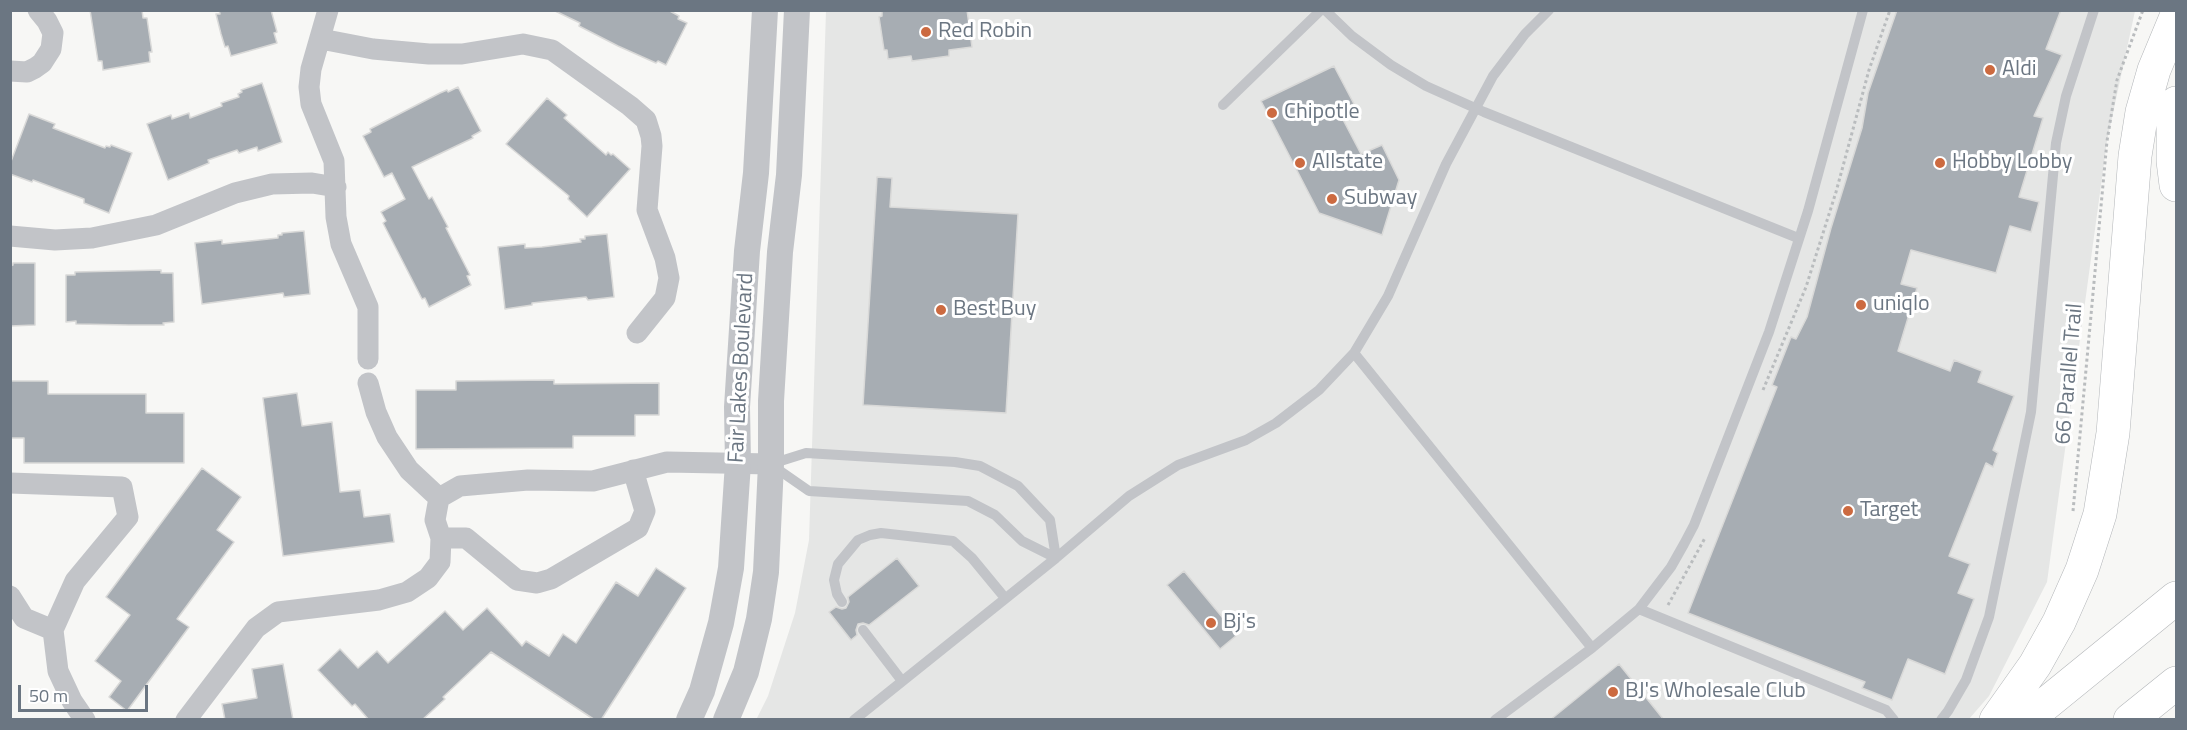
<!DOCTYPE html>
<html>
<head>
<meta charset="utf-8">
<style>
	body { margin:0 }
	#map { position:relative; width:2187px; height:730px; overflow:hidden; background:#f7f7f5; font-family:"Titillium Web",sans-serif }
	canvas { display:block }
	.frame { position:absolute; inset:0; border:12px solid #6b7682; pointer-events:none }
	.scale { position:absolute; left:18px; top:685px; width:130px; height:27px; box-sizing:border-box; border:3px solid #6b7682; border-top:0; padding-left:8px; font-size:18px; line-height:21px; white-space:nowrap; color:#6b7682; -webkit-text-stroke:4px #fff; paint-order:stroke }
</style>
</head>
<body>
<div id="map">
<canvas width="2187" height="730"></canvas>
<div class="frame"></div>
<div class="scale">50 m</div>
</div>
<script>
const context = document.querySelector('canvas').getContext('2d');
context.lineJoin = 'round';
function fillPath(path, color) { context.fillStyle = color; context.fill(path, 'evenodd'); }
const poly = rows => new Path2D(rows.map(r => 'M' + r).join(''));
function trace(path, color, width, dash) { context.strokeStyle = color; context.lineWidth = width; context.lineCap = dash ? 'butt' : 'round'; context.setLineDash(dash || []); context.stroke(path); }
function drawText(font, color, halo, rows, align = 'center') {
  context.font = font + ' "Titillium Web",sans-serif'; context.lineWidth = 6; context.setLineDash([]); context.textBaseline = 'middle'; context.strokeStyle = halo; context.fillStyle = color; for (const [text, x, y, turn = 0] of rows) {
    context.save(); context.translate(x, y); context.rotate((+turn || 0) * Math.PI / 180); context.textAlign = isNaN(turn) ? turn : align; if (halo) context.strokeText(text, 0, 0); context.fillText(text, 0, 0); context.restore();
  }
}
fillPath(poly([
	[826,11,2135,11,2107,141,2047,582,1989,696,1969,719,756,720,768,696,795,613,809,540]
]), '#e5e6e5');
const building = poly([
	[90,10,142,10,143,18,147,18,149,32,152,52,149,52,150,62,103,70,102,61,98,61,90,10],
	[219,10,271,10,277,32,274,33,277,43,231,56,228,46,225,47,221,34,216,14,220,14,219,10],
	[553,10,668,10,679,16,678,19,687,23,666,65,658,61,656,63,618,46,579,26,580,23,553,10],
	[882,10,967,10,972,47,949,50,949,56,912,61,911,56,888,59,887,50,884,50,879,17,882,16,882,10],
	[1897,10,2061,10,2046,49,2062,55,2034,116,2043,118,2019,197,2039,202,2031,232,2010,226,1996,273,1911,250,1901,284,1917,288,1898,351,1950,371,1954,360,1982,371,1978,382,2014,396,1993,450,1998,453,1993,467,1986,463,1949,556,1970,564,1958,593,1974,599,1945,674,1908,659,1892,700,1862,688,1865,682,1688,613,1777,387,1772,385,1791,337,1796,339,1807,317,1831,228,1862,128,1868,93,1897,10],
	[1334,66,1354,104,1339,112,1361,154,1382,145,1399,180,1382,235,1319,213,1261,101,1334,66],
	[262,83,282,142,258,151,257,147,239,153,237,150,208,160,209,163,168,180,147,124,171,115,172,119,189,113,190,118,222,106,221,103,239,97,238,94,242,92,241,90,262,83],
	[458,87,481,131,472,136,473,138,412,167,429,199,432,197,448,227,446,228,470,275,467,276,471,285,429,307,425,298,422,299,383,223,386,221,381,212,405,199,392,173,384,177,363,136,371,132,370,129,440,93,447,90,448,92,458,87],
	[547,98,567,115,564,118,606,155,608,152,611,155,613,154,630,169,587,217,568,199,569,196,506,144,547,98],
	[29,114,55,124,53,128,105,148,106,146,110,147,111,145,132,153,109,213,84,203,84,199,33,180,32,182,10,174,10,164,29,114],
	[877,177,892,178,890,207,1018,214,1006,413,863,405,877,177],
	[304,231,310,294,284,297,283,293,202,304,195,243,222,240,222,244,278,238,278,235,282,235,282,233,304,231],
	[607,234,614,297,588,300,586,297,532,303,532,305,505,309,498,247,525,244,525,248,542,247,581,242,580,239,585,239,585,236,607,234],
	[13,263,35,263,35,325,10,326,10,266,13,265,13,263],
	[161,270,161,273,173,273,174,322,163,323,164,325,129,325,76,324,76,321,66,322,66,275,75,275,75,272,161,270],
	[554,380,554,384,659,383,659,415,635,415,635,436,573,436,573,448,416,449,416,390,456,390,456,381,554,380],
	[10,381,48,381,48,394,146,394,146,413,184,413,184,463,24,463,24,438,10,438,10,381],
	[297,393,302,426,332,422,340,492,360,490,364,517,390,514,394,542,283,556,263,398,297,393],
	[202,468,241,497,217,530,234,542,177,619,189,627,127,711,109,697,121,681,95,661,130,615,106,597,202,468],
	[897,558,919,586,869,625,863,623,858,624,856,630,857,635,851,640,829,612,836,607,842,609,846,608,849,602,848,597,897,558],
	[656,568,686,588,601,720,595,720,491,652,443,697,445,699,422,720,369,720,355,704,352,706,318,670,340,649,358,668,377,651,388,663,445,611,463,630,487,608,522,646,526,641,549,656,563,634,576,643,616,582,638,596,656,568],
	[1184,571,1237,635,1220,649,1167,585,1184,571],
	[283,664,293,720,225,720,222,704,257,698,252,669,283,664],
	[1619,664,1664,720,1550,720,1619,664]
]);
fillPath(building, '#a7adb3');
trace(building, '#d9d9d8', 1.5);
const motorway = poly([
	[2176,103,2173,126,2173,161,2176,185],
	[1996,720,2035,665,2059,622,2082,570,2100,514,2113,433,2135,156,2142,112,2154,70,2176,17],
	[2026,720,2176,598],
	[2130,720,2176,683]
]);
trace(motorway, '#b3b6b9', 34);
trace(poly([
	[1763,390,1806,287,1836,192,1869,70,1890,10],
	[2073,511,2107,141,2117,80,2143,10],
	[1668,605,1705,538]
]), '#b9bcbe', 3, [3, 3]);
trace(poly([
	[1325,10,1352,36,1391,65,1426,86,1484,112,1798,238],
	[1223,105,1321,10],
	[1354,353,1592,648],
	[771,464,806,453,955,462,980,466,1018,486,1050,520,1056,558],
	[773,466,809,491,968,501,995,515,1022,541,1056,558],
	[842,602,837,594,834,580,838,564,858,540,870,535,881,533,953,541,972,558,1005,598],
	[1639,609,1886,710,1894,720],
	[863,630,902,681],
	[854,720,1056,558,1129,496,1178,465,1246,440,1276,423,1319,390,1354,353,1388,296,1446,164,1493,76,1525,34,1549,10],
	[1495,720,1592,648,1639,609,1671,567,1684,544,1694,525,1769,332,1808,211,1863,10],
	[1941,720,1948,711,1966,680,1989,617,2031,412,2056,143,2066,96,2094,10]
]), '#c2c4c8', 10);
trace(poly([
	[328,10,311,69,309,87,311,104,334,161,336,217,341,244,368,307,368,359],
	[321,39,373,49,429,54,462,54,523,44,552,50,630,106,646,120,651,136,652,146,647,210,665,258,669,278,665,298,637,333],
	[10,71,27,72,35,68,42,63,51,49,53,33,47,21,38,10],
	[10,236,55,240,92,238,156,225,235,193,272,184,312,183,336,187],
	[10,483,122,487,128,517,75,581,53,630,58,671,72,701,85,720],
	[439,498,460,486,528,480,593,481,667,462,771,464],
	[441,538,466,538,517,580,537,583,551,579,638,528,645,511,633,470],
	[10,596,24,618,53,630],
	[186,720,256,628,278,612,379,600,407,592,428,578,440,562,441,538,435,520,439,498,409,470,387,437,376,412,368,383]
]), '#c2c4c8', 21);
trace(poly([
	[689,720,702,691,721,623,731,568,738,463,737,407,747,251,756,173,765,10],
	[726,720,746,672,759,619,766,572,771,464,771,401,780,252,789,175,797,10]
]), '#c2c4c8', 26);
trace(motorway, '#fff', 33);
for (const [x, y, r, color] of [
	[926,32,6,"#cc6a40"],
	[1990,70,6,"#cc6a40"],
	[1272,113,6,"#cc6a40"],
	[1300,163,6,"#cc6a40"],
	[1940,163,6,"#cc6a40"],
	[1332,199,6,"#cc6a40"],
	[1861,305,6,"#cc6a40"],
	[941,310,6,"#cc6a40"],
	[1848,511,6,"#cc6a40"],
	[1211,623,6,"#cc6a40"],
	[1613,692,6,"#cc6a40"]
]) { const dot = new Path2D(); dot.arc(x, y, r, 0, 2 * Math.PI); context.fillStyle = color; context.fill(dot); trace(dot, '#fff', 2); }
drawText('22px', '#6b7682', '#fff', [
	["Red Robin",938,32],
	["Aldi",2002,70],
	["Chipotle",1284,113],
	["Allstate",1312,163],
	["Hobby Lobby",1952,163],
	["Subway",1344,199],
	["uniqlo",1873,305],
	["Best Buy",953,310],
	["Target",1860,511],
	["Bj's",1223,623],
	["BJ's Wholesale Club",1625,692]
], 'left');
drawText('22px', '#6b7682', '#fff', [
	["Fair Lakes Boulevard",742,368,-87],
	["66 Parallel Trail",2070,374,-85]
]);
</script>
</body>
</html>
